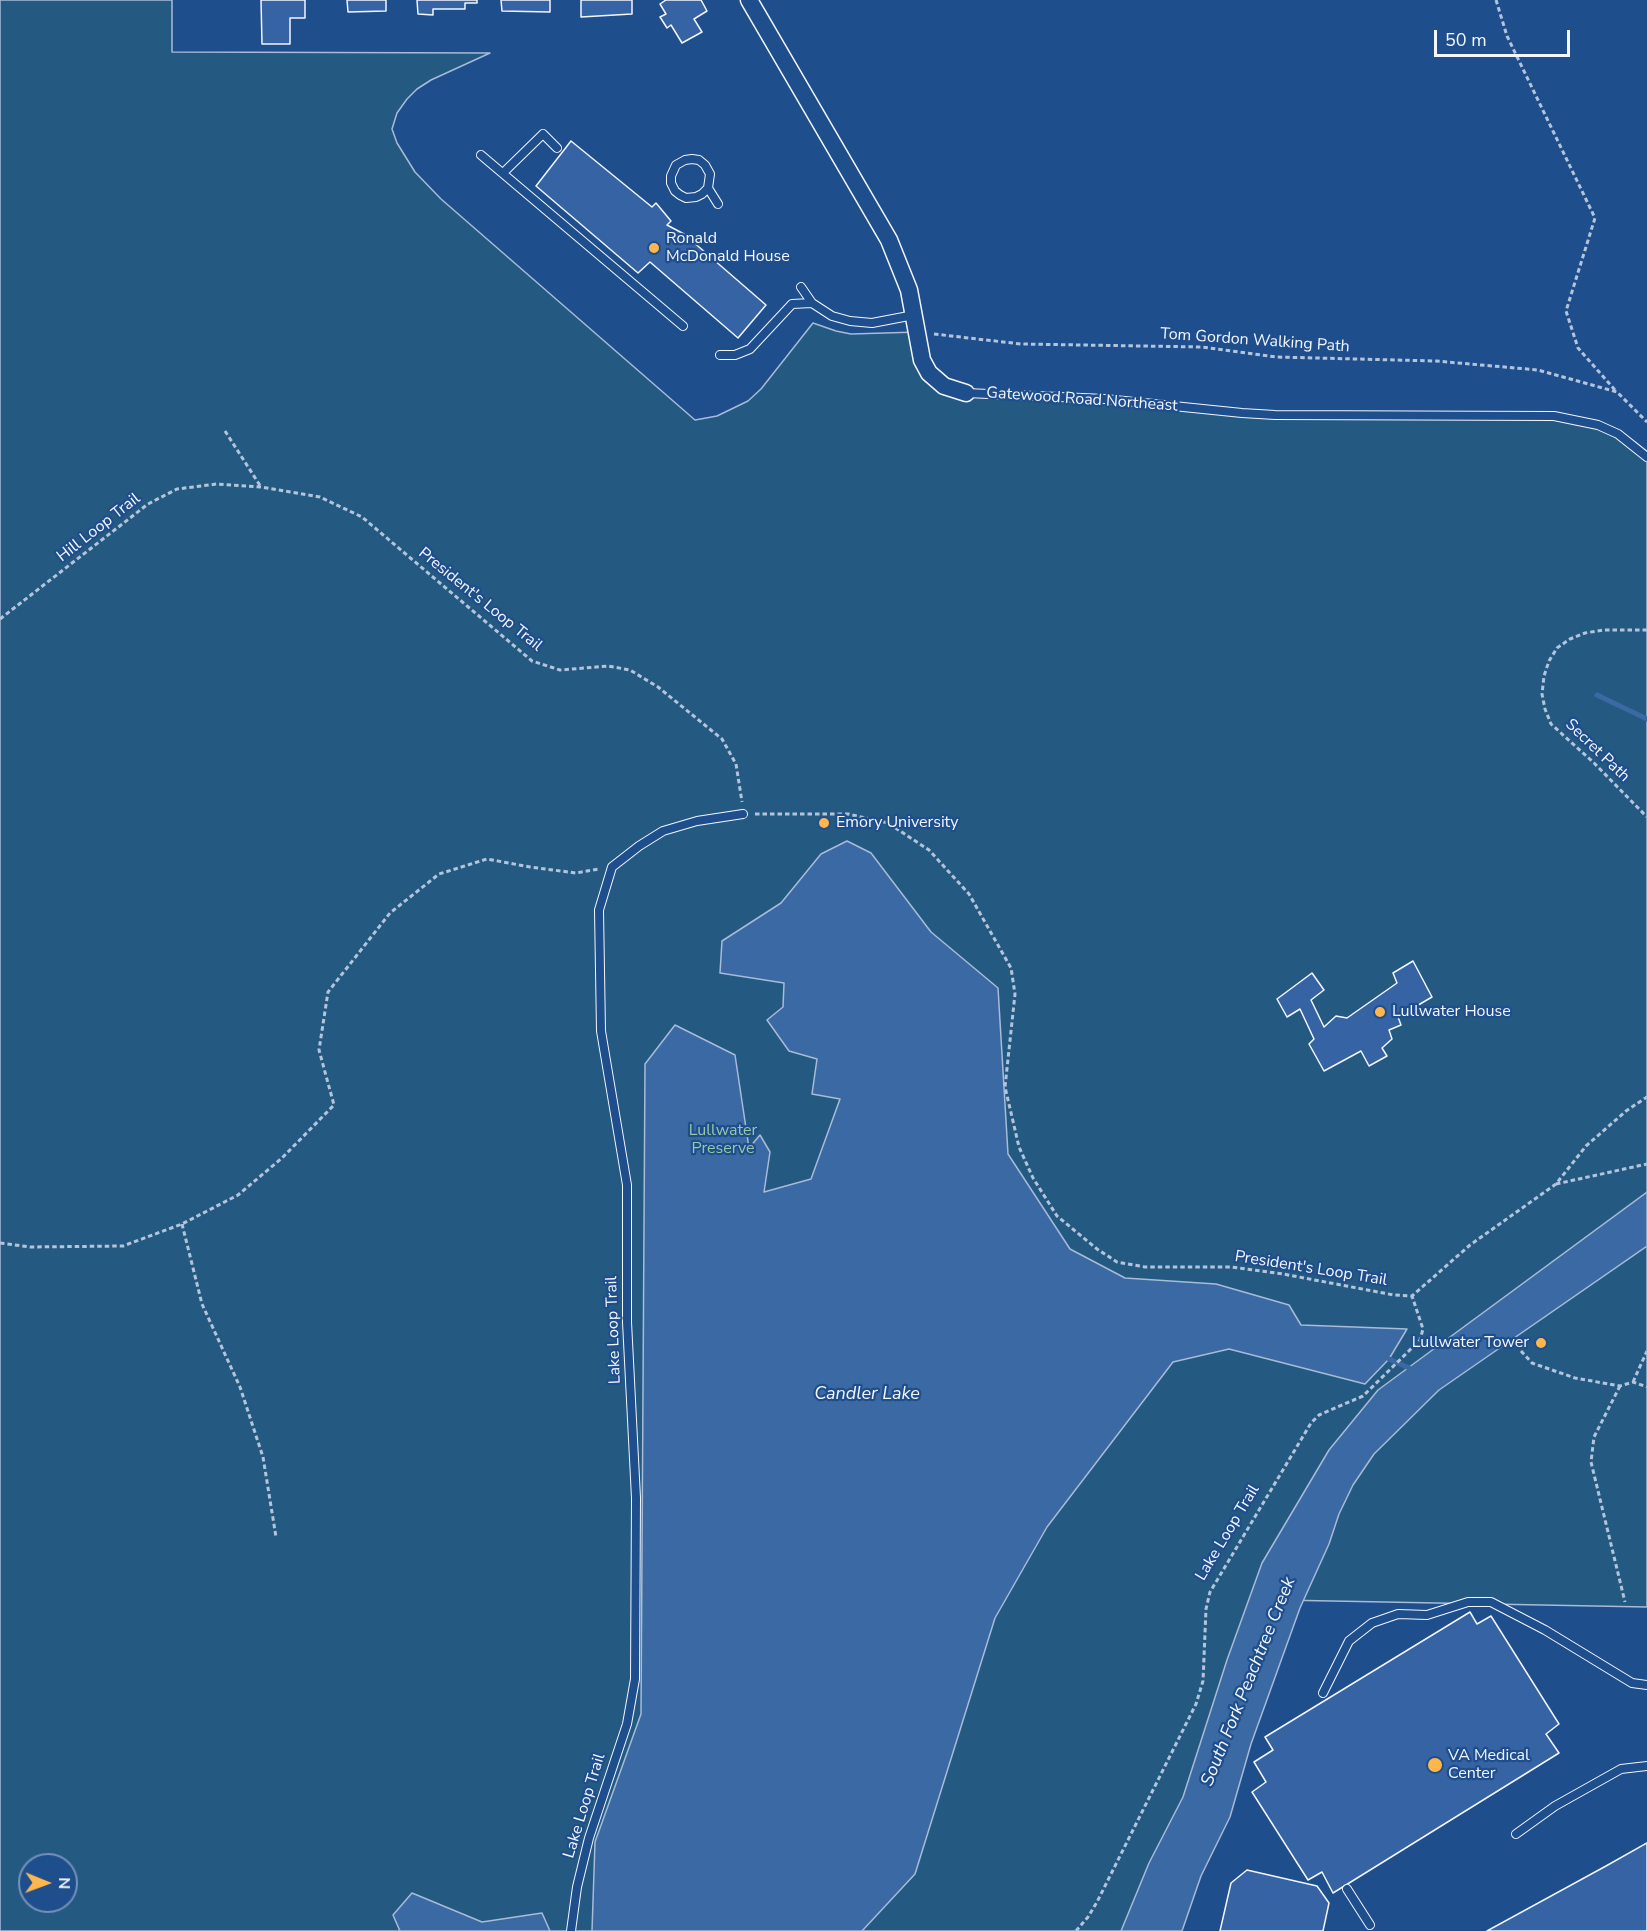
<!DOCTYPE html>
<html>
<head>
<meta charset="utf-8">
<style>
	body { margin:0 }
	#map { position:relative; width:1647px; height:1931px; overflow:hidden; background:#1f4e8c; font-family:"Nunito Sans",sans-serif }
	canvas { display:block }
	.north { position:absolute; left:18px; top:1853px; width:60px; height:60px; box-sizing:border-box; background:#1f4e8c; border:2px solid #7391ba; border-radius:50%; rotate:91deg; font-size:16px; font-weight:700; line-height:24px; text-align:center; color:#f2f6ff }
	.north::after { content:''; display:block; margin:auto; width:21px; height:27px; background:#ffb74d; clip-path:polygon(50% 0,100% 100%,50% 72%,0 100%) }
	.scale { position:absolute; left:1434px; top:30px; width:136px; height:27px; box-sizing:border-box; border:3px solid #f2f6ff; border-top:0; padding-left:8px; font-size:18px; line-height:21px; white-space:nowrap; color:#f2f6ff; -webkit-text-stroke:4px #1f4e8c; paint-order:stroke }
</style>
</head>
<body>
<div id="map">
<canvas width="1647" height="1931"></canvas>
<div class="north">N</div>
<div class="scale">50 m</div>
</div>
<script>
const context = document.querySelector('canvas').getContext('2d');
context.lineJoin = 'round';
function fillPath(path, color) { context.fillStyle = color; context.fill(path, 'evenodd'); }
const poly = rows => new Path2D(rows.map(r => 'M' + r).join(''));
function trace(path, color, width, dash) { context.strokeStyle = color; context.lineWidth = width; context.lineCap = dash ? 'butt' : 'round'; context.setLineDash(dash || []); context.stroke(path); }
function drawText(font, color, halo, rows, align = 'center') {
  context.font = font + ' "Nunito Sans",sans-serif'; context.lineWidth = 4.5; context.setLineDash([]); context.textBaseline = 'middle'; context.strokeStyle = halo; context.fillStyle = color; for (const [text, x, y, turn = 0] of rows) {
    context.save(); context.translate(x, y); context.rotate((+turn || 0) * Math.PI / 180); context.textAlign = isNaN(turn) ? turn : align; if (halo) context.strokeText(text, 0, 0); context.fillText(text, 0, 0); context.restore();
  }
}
const green = poly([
	[0,0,172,0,172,52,490,53,431,80,417,89,407,99,397,113,392,129,397,143,415,172,441,199,695,420,717,416,748,401,761,389,813,323,836,331,851,334,918,332,922,360,966,393,1073,398,1242,413,1554,416,1598,425,1647,457,1647,1607,1279,1600,1151,1931,0,1931,0,0],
	[30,1865,66,1865,66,1901,30,1901,30,1865]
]);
fillPath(green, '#245a82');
trace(green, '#a8bbd7', 1.5);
const water = poly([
	[847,841,871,853,931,932,998,988,1008,1154,1070,1249,1125,1278,1216,1284,1289,1305,1301,1325,1407,1329,1389,1359,1365,1384,1229,1349,1173,1362,1047,1527,995,1618,915,1874,862,1931,592,1931,595,1842,641,1714,645,1064,675,1025,735,1055,749,1148,760,1135,770,1152,764,1192,811,1179,840,1099,812,1094,817,1059,789,1051,767,1020,783,1007,784,983,720,973,722,941,781,903,821,854,847,841],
	[1647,1192,1647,1246,1439,1390,1374,1454,1353,1485,1339,1514,1329,1544,1300,1608,1251,1744,1230,1817,1201,1876,1182,1931,1121,1931,1149,1863,1183,1797,1227,1660,1262,1563,1329,1450,1378,1390,1647,1192],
	[412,1893,482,1922,542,1913,550,1931,400,1931,393,1915,412,1893]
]);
fillPath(water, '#3b69a3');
trace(water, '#a8bbd7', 1.5);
trace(poly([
	[1597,695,1647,719],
	[1389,1359,1409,1368]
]), '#3b69a3', 5);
const building = poly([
	[261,0,305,0,305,18,290,18,290,44,262,44,261,0],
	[347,0,386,0,386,11,348,12,347,0],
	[417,0,477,0,477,3,465,3,465,9,433,9,433,15,418,14,417,0],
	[501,0,550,0,550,12,502,11,501,0],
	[581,0,632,0,632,14,581,17,581,0],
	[666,0,701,0,707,11,694,19,702,32,682,43,671,25,667,28,660,17,666,14,660,4,666,0],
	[571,141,652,207,656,203,671,221,667,225,684,234,766,305,738,338,650,262,638,273,536,186,571,141],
	[1413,961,1432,997,1398,1017,1401,1025,1389,1030,1392,1039,1382,1048,1387,1056,1369,1066,1361,1051,1324,1071,1309,1044,1314,1039,1300,1009,1287,1017,1277,999,1312,973,1324,990,1311,1000,1324,1027,1336,1016,1347,1018,1397,983,1393,973,1413,961],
	[1470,1612,1477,1624,1491,1616,1559,1724,1546,1734,1559,1753,1333,1893,1322,1872,1308,1880,1252,1792,1266,1782,1254,1762,1273,1750,1265,1737,1470,1612],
	[1647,1843,1647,1931,1487,1931,1606,1866,1647,1843],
	[1247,1870,1317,1886,1329,1903,1323,1931,1220,1931,1231,1883,1247,1870]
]);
fillPath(building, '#3563a3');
trace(building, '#f2f6ff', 1.5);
const lane = poly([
	[481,155,683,326],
	[503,173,543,134,557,148],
	[708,188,702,194,696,197,686,198,680,195,675,191,671,183,671,176,676,165,685,160,692,159,699,160,705,165,710,174,708,188,718,204],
	[801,287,812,303,832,316,850,321,872,323,914,315],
	[720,355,735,355,750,349,792,304,812,303],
	[966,393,1105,399,1242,413,1275,415,1554,416,1598,425,1618,434,1647,457],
	[1323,1693,1349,1641,1372,1623,1398,1614,1427,1615,1468,1602,1491,1602,1545,1630,1632,1683,1647,1685],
	[1516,1834,1555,1806,1621,1769,1647,1766],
	[1347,1889,1370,1925],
	[571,1931,577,1887,589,1838,627,1724,635,1679,636,1498,627,1322,627,1185,601,1031,599,910,612,867,639,846,663,831,697,821,743,814]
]);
const street = poly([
	[749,0,889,240,909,290,922,360,929,373,944,386,966,393]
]);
trace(lane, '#f2f6ff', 10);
trace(street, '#f2f6ff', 19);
trace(poly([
	[1496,0,1507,36,1595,218,1566,311,1578,348,1615,390],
	[934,334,1021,344,1202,347,1276,357,1436,361,1538,370,1617,392,1647,422],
	[225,431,261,487],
	[0,619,148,504,177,489,217,484,261,487,320,497,362,517,532,661,560,670,608,666,630,670,658,687,722,739,736,764,742,802],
	[1647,630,1603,630,1585,633,1570,639,1557,648,1549,661,1544,676,1542,694,1545,709,1551,724,1594,763,1647,817],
	[755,814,848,814,888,823,929,850,969,894,1011,968,1015,994,1005,1087,1019,1147,1033,1178,1057,1216,1097,1249,1117,1262,1145,1267,1231,1267,1283,1274,1394,1295,1412,1296,1470,1245,1556,1184,1586,1146,1626,1111,1647,1097],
	[1556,1184,1647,1164],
	[182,1224,202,1304,240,1387,263,1457,276,1537],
	[0,1243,30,1247,123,1246,182,1224,238,1195,282,1158,334,1105,319,1050,328,992,390,913,439,874,487,859,530,867,576,873,599,869],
	[1521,1351,1532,1363,1575,1378,1620,1386,1633,1382,1647,1387],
	[1633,1382,1647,1351],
	[1620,1386,1594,1437,1591,1462,1625,1602],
	[1076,1931,1088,1917,1097,1902,1196,1704,1203,1681,1206,1609,1210,1592,1311,1423,1319,1415,1363,1396,1420,1340,1423,1329,1412,1296]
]), '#b3c4dc', 3, [4.5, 3]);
trace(lane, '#1f4e8c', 8);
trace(street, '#1f4e8c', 16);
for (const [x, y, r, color] of [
	[654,248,6,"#ffb74d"],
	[824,823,6,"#ffb74d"],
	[1380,1012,6,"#ffb74d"],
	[1541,1343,6,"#ffb74d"],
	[1435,1765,8,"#ffb74d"]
]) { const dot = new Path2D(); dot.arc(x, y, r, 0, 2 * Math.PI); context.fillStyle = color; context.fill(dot); trace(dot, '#1f4e8c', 2); }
drawText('16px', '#f2f6ff', '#1f4e8c', [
	["Ronald",666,239],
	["McDonald House",666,257],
	["Emory University",836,823],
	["Lullwater House",1392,1012],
	["Lullwater Tower",1529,1343,"right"],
	["VA Medical",1448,1756],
	["Center",1448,1774]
], 'left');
drawText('16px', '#f2f6ff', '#1f4e8c', [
	["Tom Gordon Walking Path",1255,341,4],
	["Gatewood Road Northeast",1082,400,4],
	["Hill Loop Trail",99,528,-38],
	["President's Loop Trail",480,600,39],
	["Secret Path",1597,751,44],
	["President's Loop Trail",1311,1269,9],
	["Lake Loop Trail",614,1330,-92],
	["Lake Loop Trail",1228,1533,-59],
	["Lake Loop Trail",585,1806,-73]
]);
drawText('16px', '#97c8a6', '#1f4e8c', [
	["Lullwater",723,1131],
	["Preserve",723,1149]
]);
drawText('italic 18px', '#f2f6ff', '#1f4e8c', [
	["Candler Lake",867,1395],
	["South Fork Peachtree Creek",1249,1682,-68]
]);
</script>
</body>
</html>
